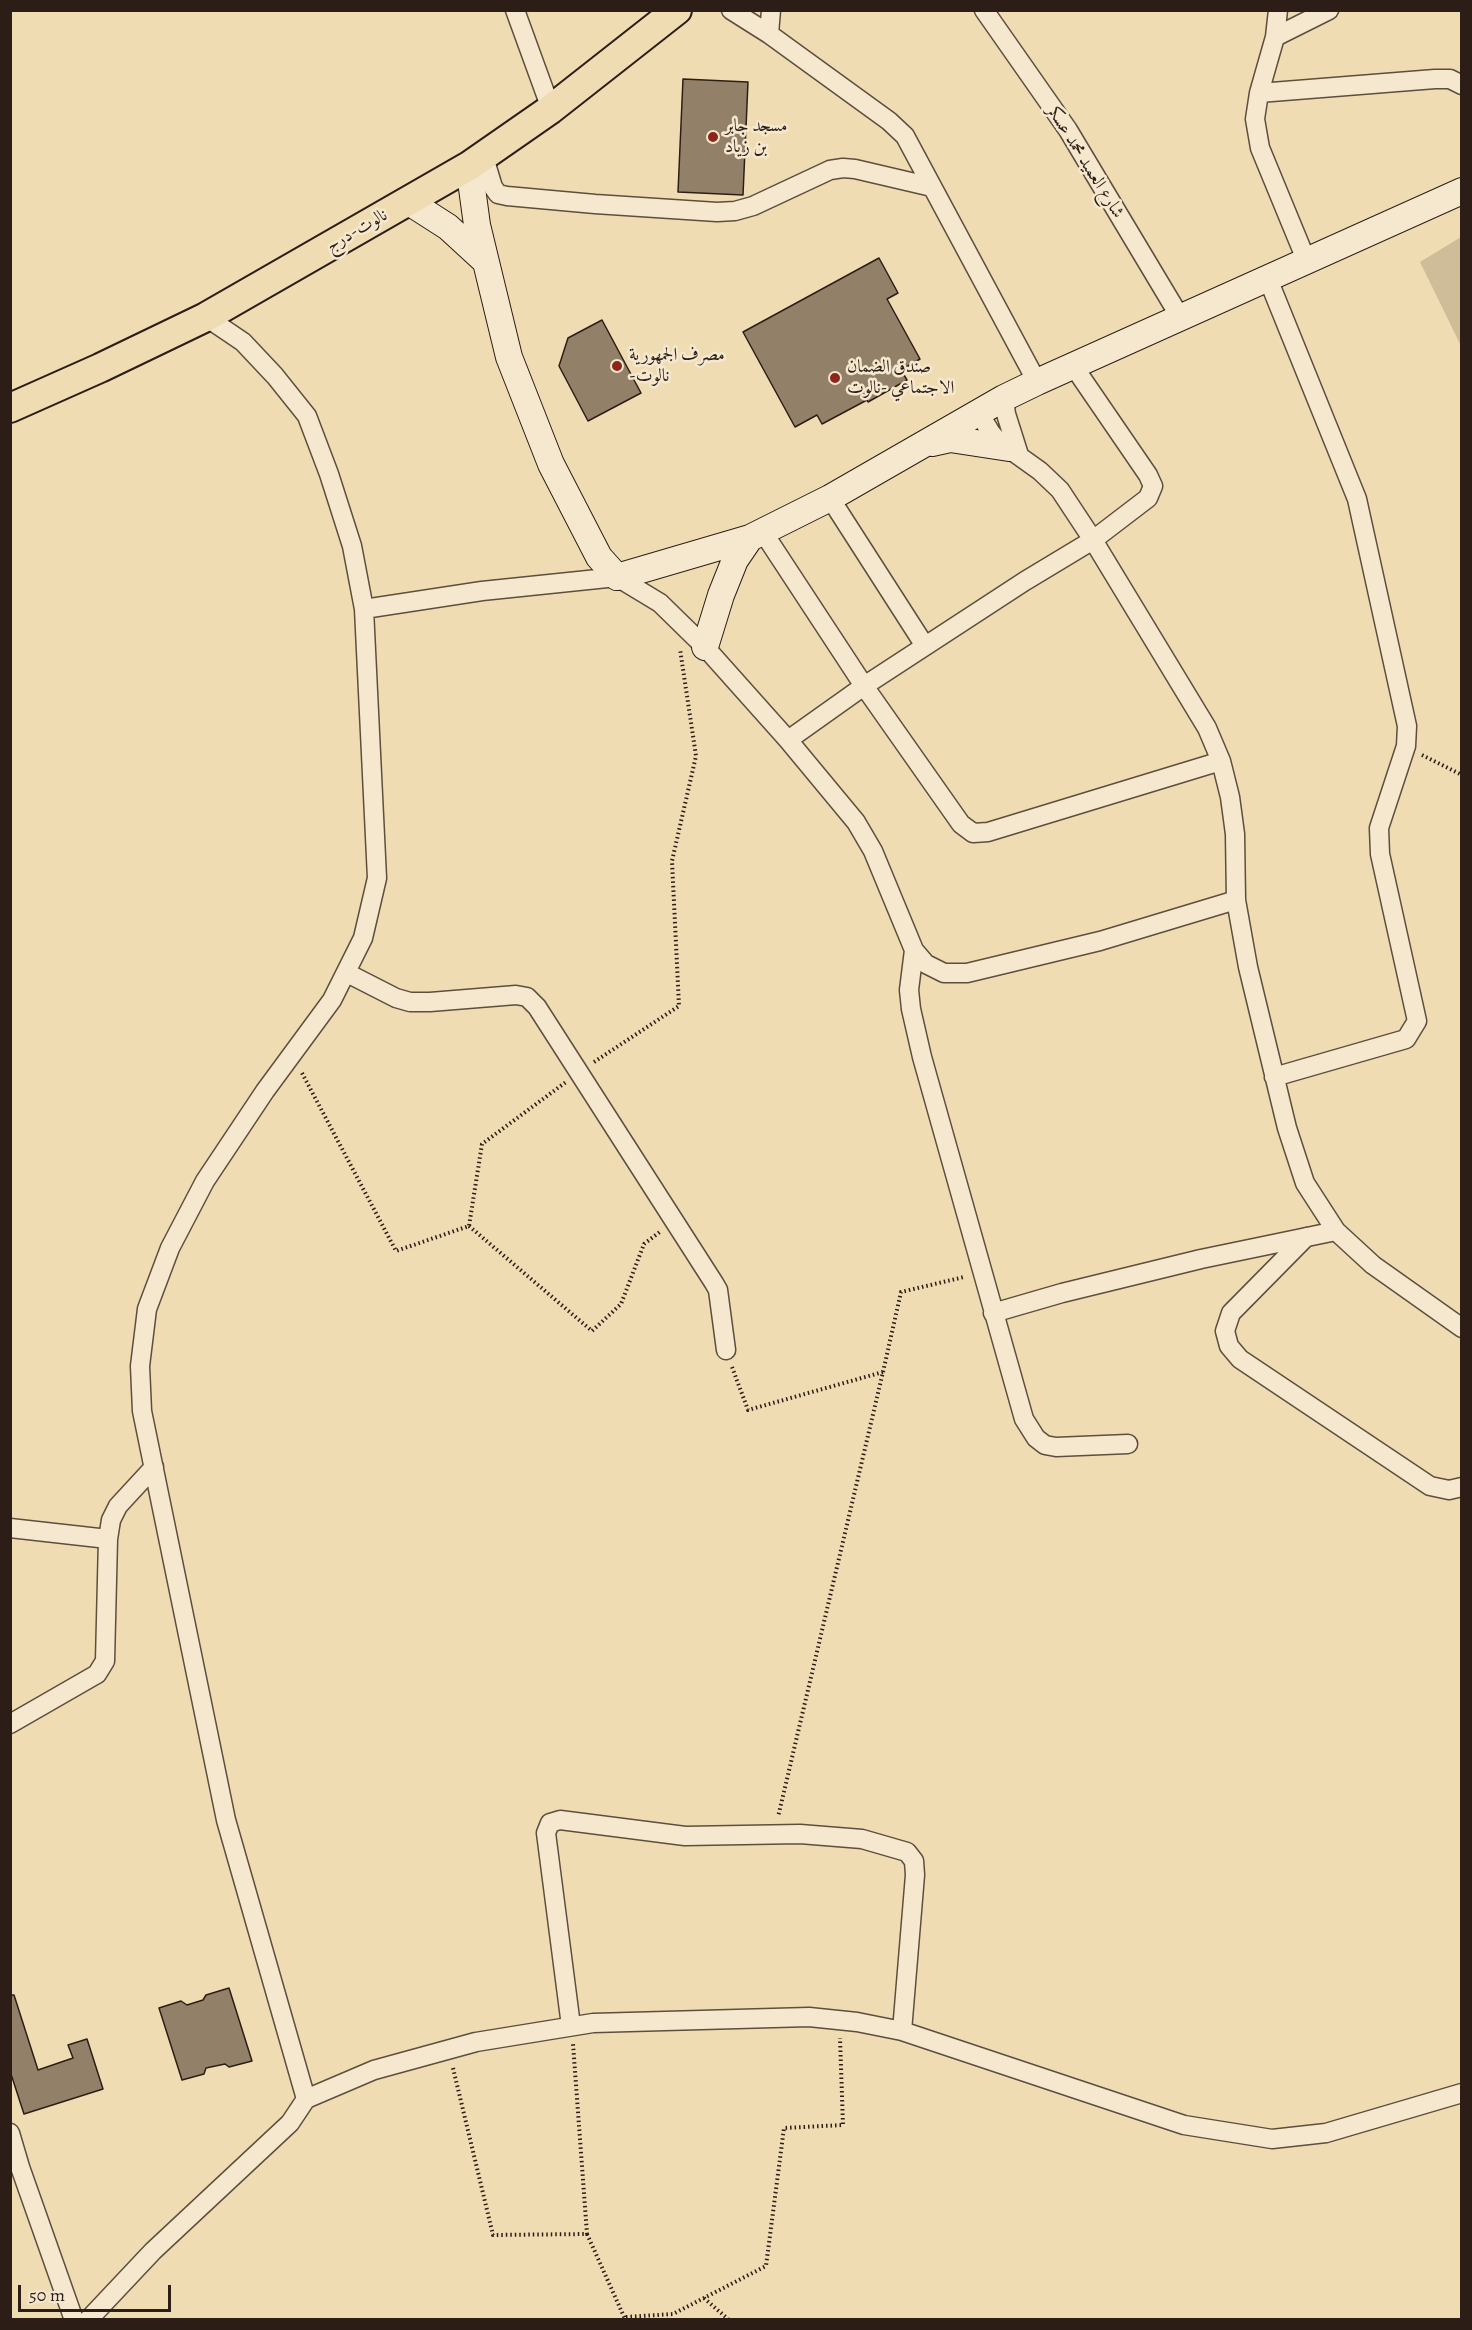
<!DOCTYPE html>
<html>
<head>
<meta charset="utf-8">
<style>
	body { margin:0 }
	#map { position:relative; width:1472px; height:2330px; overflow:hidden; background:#f0dcb3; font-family:Alegreya,serif }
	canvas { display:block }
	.frame { position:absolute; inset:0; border:12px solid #2c1e17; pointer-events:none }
	.scale { position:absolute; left:18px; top:2285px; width:153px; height:27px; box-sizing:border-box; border:3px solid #2c1e17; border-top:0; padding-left:8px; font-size:18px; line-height:21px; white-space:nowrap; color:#2c1e17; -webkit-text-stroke:4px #f5e8ce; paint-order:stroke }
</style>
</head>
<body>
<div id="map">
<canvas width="1472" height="2330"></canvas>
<div class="frame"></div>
<div class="scale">50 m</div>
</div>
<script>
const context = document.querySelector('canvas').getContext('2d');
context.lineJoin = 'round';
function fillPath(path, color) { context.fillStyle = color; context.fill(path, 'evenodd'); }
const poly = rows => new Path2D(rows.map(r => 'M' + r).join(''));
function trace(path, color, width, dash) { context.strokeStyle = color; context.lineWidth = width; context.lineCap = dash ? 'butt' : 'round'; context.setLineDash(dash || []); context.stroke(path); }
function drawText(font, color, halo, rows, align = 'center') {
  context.font = font + ' Alegreya,Amiri,serif'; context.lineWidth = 5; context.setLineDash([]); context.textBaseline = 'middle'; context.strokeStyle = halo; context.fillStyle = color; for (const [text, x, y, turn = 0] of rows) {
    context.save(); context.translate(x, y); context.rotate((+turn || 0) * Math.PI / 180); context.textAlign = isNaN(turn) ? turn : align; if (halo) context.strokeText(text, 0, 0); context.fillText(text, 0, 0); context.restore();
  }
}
fillPath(poly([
	[1461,237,1461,346,1420,262]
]), '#cfbc98');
const building = poly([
	[683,79,748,82,743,195,678,192,683,79],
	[879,258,898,293,887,299,920,359,901,370,907,380,868,402,867,400,822,424,817,415,795,427,743,332,879,258],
	[602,320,641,393,588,421,559,366,568,338,602,320],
	[229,1988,252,2061,229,2067,225,2064,206,2068,204,2074,182,2080,159,2008,181,2001,187,2005,203,2000,206,1995,229,1988],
	[10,1995,14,1995,38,2070,73,2058,68,2045,87,2039,103,2089,24,2114,10,2071,10,1995]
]);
fillPath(building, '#928168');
trace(building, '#2c1e17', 1.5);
const street = poly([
	[515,10,551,109],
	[731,10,769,34,889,121,905,136,1037,382],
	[984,10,1068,130,1180,317],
	[1278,10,1275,37,1259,93,1255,119,1260,148,1307,262],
	[769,34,771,10],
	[1275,37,1329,10],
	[1259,93,1435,79,1450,79,1462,85],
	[483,154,493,187,498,194,507,196,595,204,717,212,735,211,753,206,830,170,843,168,855,169,932,187],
	[1268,279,1357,499,1407,726,1406,746,1379,828,1380,854,1417,1021,1406,1039,1274,1077],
	[206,317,243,342,275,376,307,416,329,474,352,546,364,609,377,878,363,938,332,1000,265,1091,205,1181,170,1248,147,1309,140,1366,142,1411,226,1820,306,2099],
	[1004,398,1006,414,1019,455],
	[979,413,991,433,998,441,1040,471,1060,490,1093,540,1207,728,1221,761,1230,797,1235,834,1236,900,1248,967,1287,1128,1305,1183,1336,1231,1373,1265,1462,1328],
	[830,498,925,646],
	[763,532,864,686,961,824,973,833,988,832,1221,761],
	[364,609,482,591,617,577,660,603,705,647,788,740,856,822,873,851,914,950,926,964,944,973,967,973,1100,941,1236,900],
	[788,740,864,686,1025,581,1093,540,1148,498,1153,486,1148,475,1072,364],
	[914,950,909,990,911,1009,922,1057,1024,1419,1036,1438,1045,1445,1056,1447,1128,1444],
	[347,973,396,998,410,1002,430,1002,516,995,527,997,537,1007,714,1283,718,1290,726,1350],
	[1306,1237,1231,1313,1225,1331,1229,1346,1240,1359,1430,1486,1449,1490,1462,1487],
	[993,1313,1062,1293,1201,1259,1336,1231],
	[10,1528,108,1539],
	[10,1724,97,1674,105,1661,108,1539,111,1520,118,1506,154,1467],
	[571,2026,546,1833,550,1823,560,1820,685,1836,800,1834,862,1839,907,1852,914,1861,915,1875,902,2031],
	[10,2133,20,2167,74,2320],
	[88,2320,153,2251,290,2123,306,2099,374,2070,476,2042,593,2023,809,2017,857,2022,902,2031,1184,2125,1272,2139,1326,2133,1462,2093]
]);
const secondary = poly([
	[469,166,477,225,509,357,551,464,599,557,617,577,750,538,830,498,1004,398,1037,382,1462,191],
	[409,202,448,227,485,261],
	[932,443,950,439,1009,448],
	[705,647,721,595,735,560,750,538]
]);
const primary = poly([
	[10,408,100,368,206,317,469,166,551,109,677,10]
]);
trace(street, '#5d4e3e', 21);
trace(secondary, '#2c1e17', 28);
trace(primary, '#2c1e17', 32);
trace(poly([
	[1422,755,1462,775],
	[594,1062,679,1006,672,861,696,756,680,649],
	[302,1073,396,1251,469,1226,482,1144,566,1082],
	[469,1226,592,1331,621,1304,644,1244,661,1231],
	[732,1367,748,1410,883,1372,778,1817],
	[883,1372,901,1292,964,1277],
	[453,2068,493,2235,587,2234,573,2044],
	[587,2234,625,2319],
	[704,2298,729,2320],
	[626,2317,673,2314,766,2266,784,2128,843,2125,840,2038]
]), '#2c1e17', 4, [1.5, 3]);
trace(street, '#f5e8ce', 18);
trace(secondary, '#f5e8ce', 26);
trace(primary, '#f0dcb3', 28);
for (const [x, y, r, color] of [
	[713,137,6,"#8f2418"],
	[617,366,6,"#8f2418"],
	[835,378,6,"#8f2418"]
]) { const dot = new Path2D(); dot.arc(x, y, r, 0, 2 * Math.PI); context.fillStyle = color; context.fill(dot); trace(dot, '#f5e8ce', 2); }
drawText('18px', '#2c1e17', '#f5e8ce', [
	["مسجد جابر",725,127],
	["بن زياد",725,148],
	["مصرف الجمهورية",629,356],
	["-نالوت",629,377],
	["صندق الضمان",847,368],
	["الاجتماعي -نالوت",847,389]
], 'left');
drawText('18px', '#2c1e17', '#f5e8ce', [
	["شارع العميد محمد عسكر",1085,162,58],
	["نالوت-درج",357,231,-30]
]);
</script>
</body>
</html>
